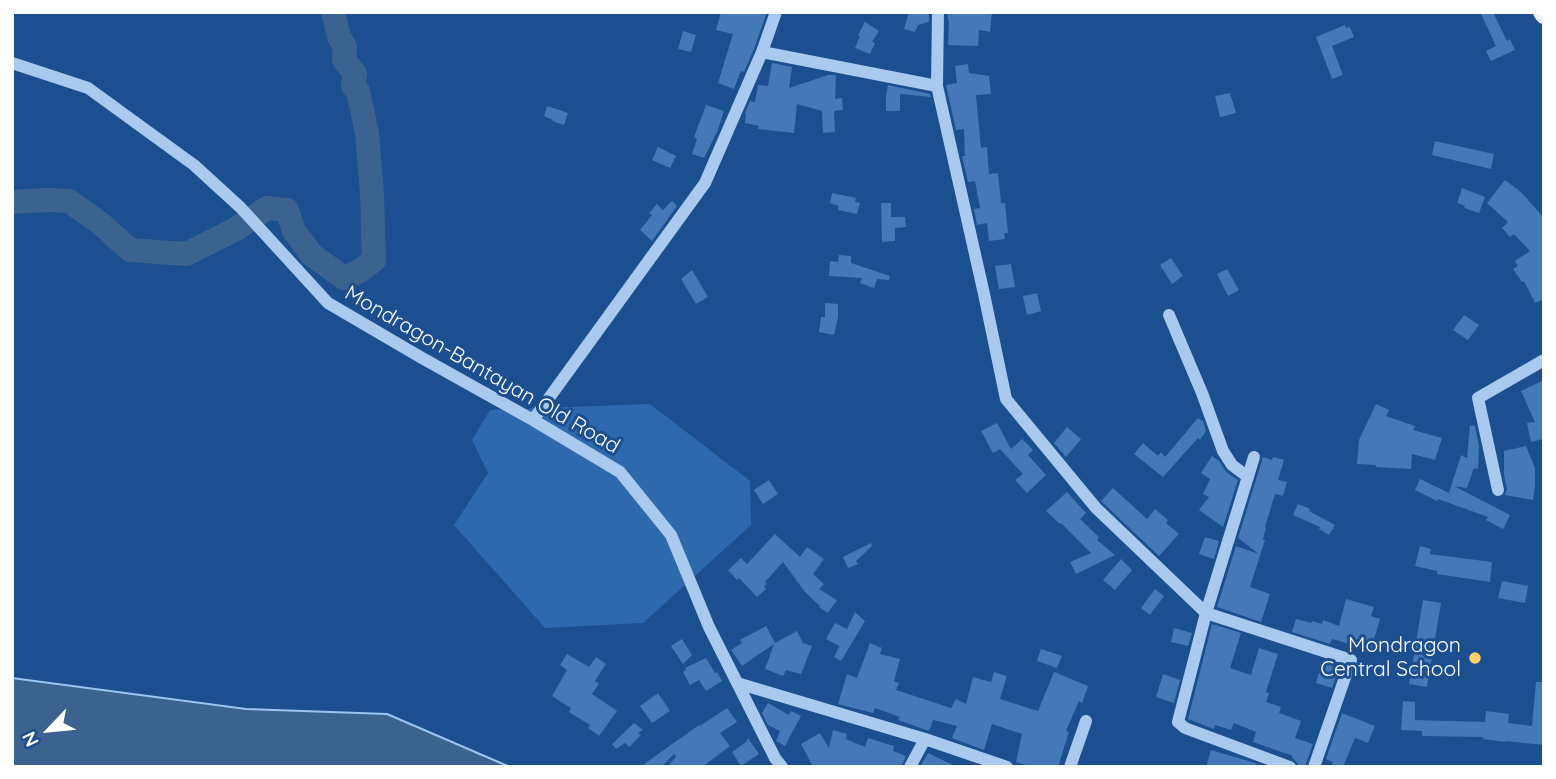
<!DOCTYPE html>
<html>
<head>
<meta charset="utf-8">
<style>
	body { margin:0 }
	#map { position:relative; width:1556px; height:779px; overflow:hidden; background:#1b4f8f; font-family:Quicksand,sans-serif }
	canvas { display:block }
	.frame { position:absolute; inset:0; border:14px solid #fff; pointer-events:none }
	.north { position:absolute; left:14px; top:695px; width:70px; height:70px; -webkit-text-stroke:5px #1b4f8f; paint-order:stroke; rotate:244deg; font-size:19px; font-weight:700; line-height:28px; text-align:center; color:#fff }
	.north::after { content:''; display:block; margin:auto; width:24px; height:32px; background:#fff; clip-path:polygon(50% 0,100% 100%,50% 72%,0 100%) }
</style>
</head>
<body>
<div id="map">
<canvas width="1556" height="779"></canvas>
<div class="frame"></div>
<div class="north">N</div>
</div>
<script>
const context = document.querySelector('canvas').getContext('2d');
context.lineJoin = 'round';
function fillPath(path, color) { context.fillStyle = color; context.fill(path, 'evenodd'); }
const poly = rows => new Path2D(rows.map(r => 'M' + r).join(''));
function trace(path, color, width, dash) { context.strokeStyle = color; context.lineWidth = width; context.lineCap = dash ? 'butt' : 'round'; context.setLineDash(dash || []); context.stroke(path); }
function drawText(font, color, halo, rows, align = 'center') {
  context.font = font + ' Quicksand,sans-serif'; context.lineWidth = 6; context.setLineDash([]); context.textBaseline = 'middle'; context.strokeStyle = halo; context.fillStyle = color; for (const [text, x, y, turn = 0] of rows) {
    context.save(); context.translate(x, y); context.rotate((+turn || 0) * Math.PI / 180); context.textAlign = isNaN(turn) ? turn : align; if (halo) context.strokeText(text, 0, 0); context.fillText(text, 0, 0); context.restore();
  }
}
fillPath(poly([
	[650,404,750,481,751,525,643,623,545,628,454,525,488,473,472,440,490,410]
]), '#2e69ad');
const water = poly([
	[12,678,246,709,387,714,510,767,12,767,12,678]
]);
fillPath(water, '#3c6290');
trace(water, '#9cc4f0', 2);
trace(poly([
	[12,202,48,200,69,201,100,223,130,250,186,254,236,229,267,208,287,210,294,231,312,255,344,278,360,271,374,260,372,194,367,133,358,91,353,86,355,74,344,60,345,47,339,37,333,12]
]), '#3c6290', 24);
fillPath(poly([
	[721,12,767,12,754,49,744,72,741,71,734,89,718,83,733,34,716,30],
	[909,12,929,12,929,22,918,25,915,32,904,29],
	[947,12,992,12,990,32,979,30,978,46,948,45,949,24],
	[1480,12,1493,12,1507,41,1510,39,1515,50,1491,61,1486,51,1496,46],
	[865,22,879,31,872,42,875,43,870,54,855,48,860,36,858,35],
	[1345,25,1346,28,1350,27,1354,37,1332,46,1343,75,1332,79,1316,37],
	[683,31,696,35,691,52,678,49],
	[772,63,792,67,789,88,828,75,836,75,835,99,842,98,843,110,834,111,835,132,823,133,822,111,797,104,794,133,758,129,759,126,745,123,746,113,745,113,750,101,755,102,758,85,768,86],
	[968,64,969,73,989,76,991,94,976,95,981,148,987,147,989,174,998,173,1001,203,1005,203,1008,233,1004,233,1005,239,989,241,987,223,977,225,974,209,980,208,975,181,968,182,962,156,965,156,964,129,956,130,946,85,957,83,955,66],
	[888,85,930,94,931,97,900,94,900,111,886,111,886,96],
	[1230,93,1236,113,1220,117,1215,96],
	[706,105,724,111,717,132,704,158,692,154,697,139,694,137],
	[547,106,568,113,564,125,552,121,553,120,544,116],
	[1435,141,1494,154,1491,169,1432,155],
	[658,147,676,156,670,168,652,160],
	[1505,180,1521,192,1544,218,1544,299,1535,303,1524,281,1522,282,1513,269,1518,266,1515,261,1530,251,1514,234,1510,237,1502,228,1508,222,1487,203],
	[1462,188,1485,197,1479,213,1464,208,1465,206,1457,203],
	[832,193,856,198,855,202,860,203,857,214,838,210,839,206,830,203],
	[672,201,677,206,652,241,640,230,652,215,649,213,657,204,663,210],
	[881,203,891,203,891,217,905,217,906,227,895,228,895,241,882,242],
	[839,255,851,256,851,263,890,276,889,280,877,279,874,288,860,283,862,278,829,276,830,261,838,262],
	[1171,258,1183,276,1172,284,1160,265],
	[1011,264,1015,287,999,289,995,266],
	[1227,269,1239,290,1228,296,1217,274],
	[692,270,708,297,696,304,681,279],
	[1037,293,1041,311,1027,315,1023,296],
	[825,303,838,304,838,317,834,335,819,332,821,317,825,317],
	[1464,315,1479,325,1468,340,1453,330],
	[1544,380,1544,441,1543,439,1531,442,1527,423,1535,422,1521,391],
	[1376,404,1389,410,1386,416,1415,426,1413,430,1442,438,1435,460,1412,454,1411,469,1376,467,1376,465,1357,464,1359,440],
	[1198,418,1203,421,1206,431,1200,440,1198,438,1163,477,1134,454,1143,443,1158,456,1161,452,1165,457],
	[997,423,1011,449,1022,439,1033,450,1028,455,1046,475,1027,493,1015,480,1023,474,1000,449,993,453,981,431],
	[1470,425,1475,426,1479,446,1478,469,1474,468,1467,488,1454,486,1510,515,1503,529,1486,520,1488,517,1438,499,1437,501,1415,490,1420,479,1449,493,1461,455,1467,458],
	[1067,427,1081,439,1066,457,1054,443],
	[1526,446,1535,468,1535,486,1533,500,1505,495,1507,489,1504,475,1504,451],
	[1212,456,1219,461,1226,472,1238,480,1223,527,1199,510,1209,497,1203,494,1210,479,1201,473],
	[1263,457,1272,460,1273,457,1284,460,1278,480,1287,482,1283,496,1275,494,1265,527,1266,527,1263,540,1265,540,1250,587,1270,594,1261,622,1217,607,1236,546,1259,554,1238,538],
	[769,480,778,494,763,504,754,490],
	[1113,488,1147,519,1155,509,1168,520,1166,523,1179,534,1159,556,1101,501],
	[1067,492,1086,513,1080,519,1099,537,1097,540,1115,555,1076,574,1070,562,1091,553,1061,523,1060,524,1046,511],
	[1298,504,1310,509,1309,511,1335,525,1329,535,1319,529,1320,527,1293,515],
	[775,534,800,557,807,547,824,559,813,574,824,584,819,589,837,600,828,613,819,607,820,606,805,592,783,562,765,582,767,584,764,586,766,589,757,597,739,578,737,580,728,570,741,558,747,564],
	[1205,537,1219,541,1214,559,1199,554],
	[871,543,872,546,856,561,858,564,848,568,843,557],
	[1420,546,1431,549,1430,554,1492,562,1490,582,1437,574,1437,571,1415,566],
	[1121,559,1132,570,1115,590,1103,580],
	[1502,581,1528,586,1525,603,1498,598],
	[1155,589,1164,596,1150,615,1141,608],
	[1346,599,1374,607,1371,616,1380,619,1371,650,1332,639,1330,644,1292,632,1296,619,1311,623,1312,621,1322,624,1323,620,1339,626],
	[1423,600,1441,603,1427,687,1409,684],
	[855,612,865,621,841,661,834,657,840,645,839,646,826,639,835,623,847,629],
	[1212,624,1241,633,1230,668,1251,675,1259,648,1278,654,1266,692,1269,693,1266,702,1281,707,1279,713,1301,721,1295,738,1313,744,1305,767,1298,765,1296,761,1292,758,1293,756,1253,742,1256,732,1234,723,1231,730,1215,725,1214,729,1188,719],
	[766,626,775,643,797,631,803,643,812,646,801,674,786,670,783,676,765,669,774,644,742,666,731,650,742,643,740,640],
	[1174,628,1192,633,1188,646,1171,642],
	[682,639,692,655,683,664,671,646],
	[870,643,882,648,880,654,900,659,894,681,899,683,896,690,951,708,956,699,966,704,973,677,991,682,994,672,1007,676,1000,699,1038,711,1054,672,1088,686,1082,703,1079,701,1066,731,1069,732,1058,767,1032,767,1016,762,1022,734,992,724,984,750,952,738,957,726,933,720,929,731,898,720,900,717,875,708,873,713,838,704,847,674,857,678],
	[1041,649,1062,656,1057,668,1037,661],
	[567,654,589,667,596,657,606,664,595,681,599,684,592,694,617,711,599,736,588,728,590,725,569,712,571,708,552,696,567,670,560,665],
	[706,658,715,673,717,672,722,681,706,691,699,680,690,685,683,672,686,670,685,668],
	[1322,661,1339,667,1332,688,1316,683],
	[1163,674,1180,680,1174,703,1156,697],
	[1536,682,1544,682,1544,745,1505,741,1505,742,1483,739,1483,737,1422,736,1422,731,1401,730,1403,701,1415,702,1415,720,1485,722,1486,711,1509,714,1508,723,1532,726],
	[658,693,670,711,652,723,640,706],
	[768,703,789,715,791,711,801,716,785,746,776,741,780,731,768,725,762,713],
	[727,708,737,722,720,733,730,746,702,767,667,767,676,757,674,754,661,767,640,767,699,725,700,726],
	[1342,713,1375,726,1368,743,1355,738,1343,767,1331,767,1333,762,1326,759],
	[634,723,643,730,638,733,641,735,629,747,625,743,616,749,612,744],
	[833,730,847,734,846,739,865,747,868,738,894,746,893,751,906,756,901,767,813,767,801,744,820,733,829,748],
	[748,738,759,754,741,766,732,752,746,742],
	[1211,750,1255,763,1257,764,1257,767,1206,767],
	[928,753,957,767,920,767]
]), '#4478b7');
trace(poly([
	[938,12,937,86,984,294,1006,399,1096,508,1206,613,1351,660,1314,767],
	[762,52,937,86],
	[12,63,88,88,194,165,241,208,328,303,422,358,533,420,620,472,671,535,709,627,775,758,782,767],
	[1169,315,1202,393,1223,451,1232,465,1248,477],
	[533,420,705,183,762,52,776,12],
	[1254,457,1206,613,1178,722,1185,728,1290,767],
	[1498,490,1478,398,1544,360],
	[737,683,925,739,1007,767],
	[910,767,925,739],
	[1070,767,1086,721]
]), '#a9c9ee', 12);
trace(poly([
	[1542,12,1544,15]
]), '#f0f6ff', 18);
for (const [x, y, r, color] of [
	[1475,658,7,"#ffd166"]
]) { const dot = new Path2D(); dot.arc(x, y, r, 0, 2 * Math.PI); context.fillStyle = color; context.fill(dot); trace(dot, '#1b4f8f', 2.5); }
drawText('21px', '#fff', '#1b4f8f', [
	["Mondragon-Bantayan Old Road",482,370,30]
]);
drawText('21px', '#fff', '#1b4f8f', [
	["Mondragon",1461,646],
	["Central School",1461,670]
], 'right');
</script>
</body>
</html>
